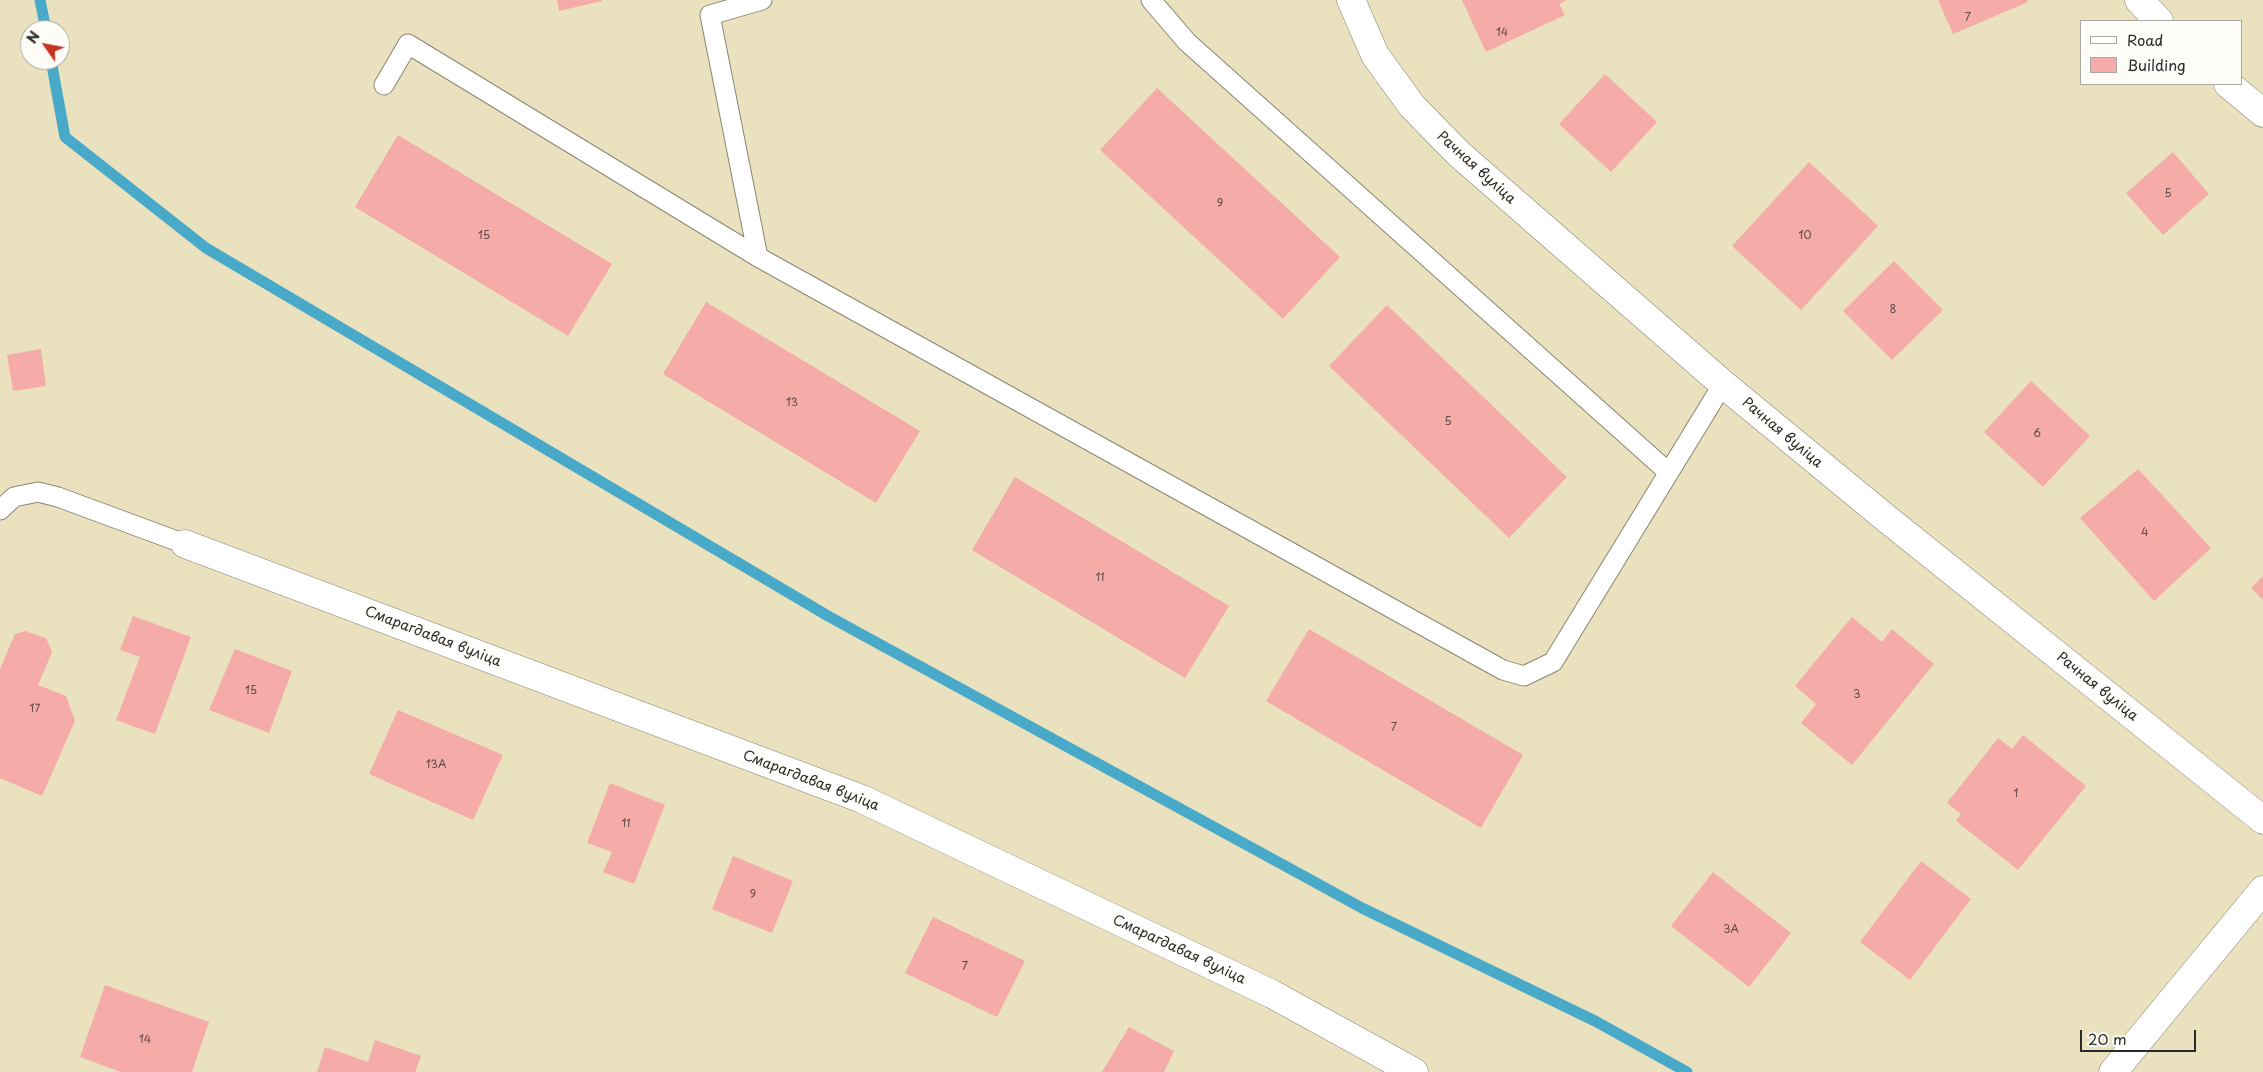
<!DOCTYPE html>
<html>
<head>
<meta charset="utf-8">
<style>
	body { margin:0 }
	#map { position:relative; width:2263px; height:1072px; overflow:hidden; background:#eae1bf; font-family:"Playpen Sans",sans-serif }
	canvas { display:block }
	.legend { position:absolute; left:2080px; top:20px; width:162px; height:65px; box-sizing:border-box; background:#fdfcf7; border:1px solid #a9a8a5; margin:0; padding:6px 9px; list-style:none; font-size:15px; color:#2b2b2b }
	.legend li { display:flex; align-items:center; gap:10px; height:25px }
	.legend b { width:25px; border:1px solid #a9a8a5 }
	.north { position:absolute; left:20px; top:20px; width:50px; height:50px; box-sizing:border-box; background:#fdfcf7; border:1px solid #a9a8a5; border-radius:50%; rotate:303deg; font-size:14px; font-weight:700; line-height:20px; text-align:center; color:#2b2b2b }
	.north::after { content:''; display:block; margin:auto; width:18px; height:22px; background:#c8321e; clip-path:polygon(50% 0,100% 100%,50% 72%,0 100%) }
	.scale { position:absolute; left:2080px; top:1030px; width:116px; height:22px; box-sizing:border-box; border:2px solid #2b2b2b; border-top:0; padding-left:6px; font-size:15px; line-height:18px; white-space:nowrap; color:#2b2b2b; -webkit-text-stroke:4px #fdfcf7; paint-order:stroke }
</style>
</head>
<body>
<div id="map">
<canvas width="2263" height="1072"></canvas>
<ul class="legend">
<li><b style="height:6px;background:#fff"></b>Road</li>
<li><b style="height:14px;background:#f5aba8"></b>Building</li>
</ul>
<div class="north">N</div>
<div class="scale">20 m</div>
</div>
<script>
const context = document.querySelector('canvas').getContext('2d');
context.lineJoin = 'round';
const poly = rows => new Path2D(rows.map(r => 'M' + r).join(''));
function trace(path, color, width, dash) { context.strokeStyle = color; context.lineWidth = width; context.lineCap = dash ? 'butt' : 'round'; context.setLineDash(dash || []); context.stroke(path); }
function fillPath(path, color) { context.fillStyle = color; context.fill(path, 'evenodd'); }
function drawText(font, color, halo, rows, align = 'center') {
  context.font = font + ' "Playpen Sans",sans-serif'; context.lineWidth = 4; context.setLineDash([]); context.textBaseline = 'middle'; context.strokeStyle = halo; context.fillStyle = color; for (const [text, x, y, turn = 0] of rows) {
    context.save(); context.translate(x, y); context.rotate((+turn || 0) * Math.PI / 180); context.textAlign = isNaN(turn) ? turn : align; if (halo) context.strokeText(text, 0, 0); context.fillText(text, 0, 0); context.restore();
  }
}
trace(poly([
	[40,0,46,30],
	[51,60,65,137,206,248,828,616,1362,908,1595,1021,1687,1072]
]), '#49a9c8', 11);
fillPath(poly([
	[557,0,602,0,602,1,559,11],
	[1462,0,1567,0,1559,4,1565,15,1486,52],
	[1938,0,2027,0,2028,2,1953,34],
	[1605,74,1657,122,1611,172,1559,124],
	[1157,88,1340,257,1283,319,1100,150],
	[398,135,612,264,568,336,355,207],
	[2173,152,2209,194,2163,235,2126,193],
	[1809,162,1878,226,1801,310,1732,246],
	[1894,261,1943,310,1892,360,1843,311],
	[706,302,920,431,876,503,663,374],
	[1387,305,1567,477,1509,538,1329,366],
	[41,349,46,386,13,391,7,355],
	[2031,381,2090,436,2043,487,1984,432],
	[2138,469,2211,548,2154,601,2080,518],
	[1015,477,1229,606,1185,678,972,550],
	[2263,576,2263,600,2251,588],
	[133,616,191,637,155,734,116,720,140,657,120,650],
	[1852,617,1882,642,1892,629,1934,664,1852,765,1801,723,1816,704,1795,686],
	[1309,629,1523,755,1481,828,1266,701],
	[25,631,46,638,52,652,38,685,66,696,75,721,42,796,0,778,0,669,15,634],
	[235,649,292,671,269,733,209,710],
	[398,710,503,755,473,820,369,774],
	[2023,735,2086,786,2018,870,1956,821,1961,814,1947,803,1998,738,2012,749],
	[610,783,665,805,634,884,603,872,612,852,587,843],
	[733,856,793,881,772,933,712,909],
	[1921,861,1971,899,1910,980,1860,942],
	[1713,872,1791,933,1749,987,1671,926],
	[933,917,1025,961,997,1017,905,973],
	[105,985,209,1022,192,1072,121,1072,80,1057],
	[1129,1027,1174,1051,1164,1072,1102,1072],
	[375,1040,421,1056,415,1072,317,1072,325,1047,368,1062]
]), '#f5aba8');
const service = poly([
	[762,0,710,15,758,257,1503,670,1524,676,1553,662,1723,384],
	[1151,0,1187,42,1668,472],
	[384,85,408,44,758,257],
	[0,510,14,497,38,492,58,497,185,544]
]);
const minor = poly([
	[1351,0,1375,55,1412,106,1459,154,1723,384,1887,519,2263,820],
	[2139,0,2159,21],
	[2228,84,2263,113],
	[185,544,862,799,1272,994,1414,1072]
]);
const tertiary = poly([
	[2113,1072,2263,890]
]);
trace(service, '#8a8675', 21);
trace(minor, '#8a8675', 29);
trace(tertiary, '#8a8675', 29);
trace(service, '#fff', 19);
trace(minor, '#fff', 28);
trace(tertiary, '#fff', 28);
drawText('11px', '#5e4b4a', null, [
	["7",1968,18],
	["14",1502,33],
	["5",2168,194],
	["9",1220,204],
	["15",484,236],
	["10",1805,236],
	["8",1893,310],
	["13",792,403],
	["5",1448,422],
	["6",2037,434],
	["4",2145,533],
	["11",1100,578],
	["15",251,691],
	["3",1857,695],
	["17",35,709],
	["7",1394,728],
	["13А",436,765],
	["1",2016,794],
	["11",626,824],
	["9",753,895],
	["3А",1731,930],
	["7",965,967],
	["14",145,1040]
]);
drawText('14px', '#2b2b2b', '#fdfcf7', [
	["Рачная вуліца",1476,168,42],
	["Рачная вуліца",1782,433,40],
	["Смарагдавая вуліца",433,637,21],
	["Рачная вуліца",2097,687,39],
	["Смарагдавая вуліца",811,781,21],
	["Смарагдавая вуліца",1179,950,25]
]);
</script>
</body>
</html>
